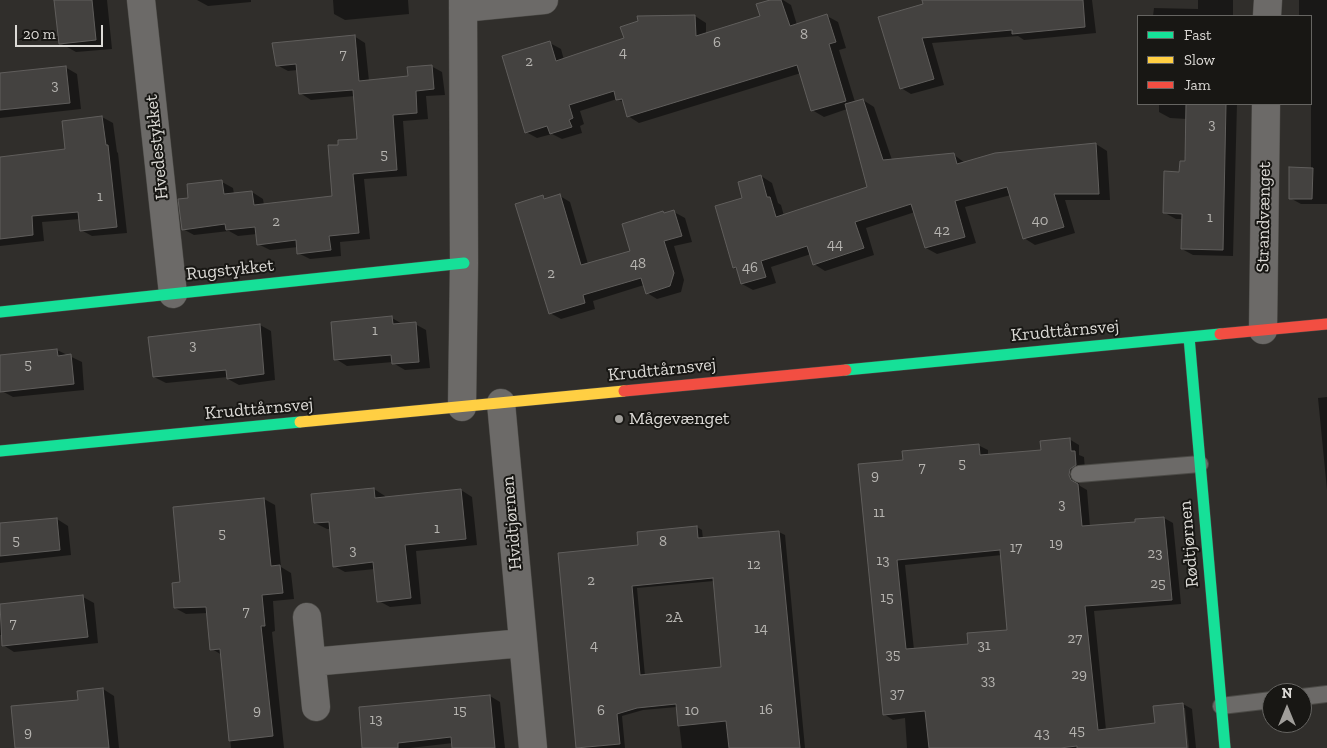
<!DOCTYPE html>
<html>
<head>
<meta charset="utf-8">
<style>
	body { margin:0 }
	#map { position:relative; width:1327px; height:748px; overflow:hidden; background:#302e2b; font-family:"Zilla Slab",serif }
	canvas { display:block }
	.legend { position:absolute; left:1137px; top:15px; width:175px; height:90px; box-sizing:border-box; background:#181714; border:1px solid #666562; margin:0; padding:6px 9px; list-style:none; font-size:15px; color:#dcdad6 }
	.legend li { display:flex; align-items:center; gap:10px; height:25px }
	.legend b { width:25px; border:1px solid #666562 }
	.north { position:absolute; left:1262px; top:683px; width:50px; height:50px; box-sizing:border-box; background:#181714; border:1px solid #666562; border-radius:50%; rotate:0deg; font-size:14px; font-weight:700; line-height:20px; text-align:center; color:#dcdad6 }
	.north::after { content:''; display:block; margin:auto; width:18px; height:22px; background:#a09e9a; clip-path:polygon(50% 0,100% 100%,50% 72%,0 100%) }
	.scale { position:absolute; left:15px; top:25px; width:88px; height:22px; box-sizing:border-box; border:2px solid #dcdad6; border-top:0; padding-left:6px; font-size:15px; line-height:18px; white-space:nowrap; color:#dcdad6; -webkit-text-stroke:4px #181714; paint-order:stroke }
</style>
</head>
<body>
<div id="map">
<canvas width="1327" height="748"></canvas>
<ul class="legend">
<li><b style="height:6px;background:#16e098"></b>Fast</li>
<li><b style="height:6px;background:#ffcf43"></b>Slow</li>
<li><b style="height:6px;background:#f24e42"></b>Jam</li>
</ul>
<div class="north">N</div>
<div class="scale">20 m</div>
</div>
<script>
const context = document.querySelector('canvas').getContext('2d');
context.lineJoin = 'round';
function fillPath(path, color) { context.fillStyle = color; context.fill(path, 'evenodd'); }
const poly = rows => new Path2D(rows.map(r => 'M' + r).join(''));
function trace(path, color, width, dash) { context.strokeStyle = color; context.lineWidth = width; context.lineCap = dash ? 'butt' : 'round'; context.setLineDash(dash || []); context.stroke(path); }
function drawText(font, color, halo, rows, align = 'center') {
  context.font = font + ' "Zilla Slab",serif'; context.lineWidth = 4; context.setLineDash([]); context.textBaseline = 'middle'; context.strokeStyle = halo; context.fillStyle = color; for (const [text, x, y, turn = 0] of rows) {
    context.save(); context.translate(x, y); context.rotate((+turn || 0) * Math.PI / 180); context.textAlign = isNaN(turn) ? turn : align; if (halo) context.strokeText(text, 0, 0); context.fillText(text, 0, 0); context.restore();
  }
}
fillPath(poly([
	[55,0,107,0,112,49,76,52,60,43],
	[197,0,251,0,251,2,208,6],
	[333,0,408,0,409,14,345,20,334,14],
	[774,0,783,0,791,5,797,25,827,16,838,22,846,48,839,50,855,102,863,100,874,107,892,160,953,154,965,163,1096,144,1107,151,1110,200,1065,200,1075,233,1035,245,1024,238,1011,195,965,207,976,243,937,254,926,248,915,212,866,228,874,255,825,271,814,264,811,254,771,267,776,283,753,290,742,284,739,270,734,268,744,199,761,176,772,183,778,203,781,205,784,216,869,188,847,109,824,117,812,110,801,73,639,123,628,116,625,103,617,99,580,111,584,124,580,126,582,133,562,139,552,134,537,138,526,132,550,43,561,49,564,60,695,16,706,23,706,34,761,17],
	[923,0,1092,0,1096,33,1024,40,1018,36,932,43,944,85,911,94,901,88,925,5],
	[1198,0,1233,0,1233,16,1153,16,1154,8,1198,9],
	[1299,0,1327,0,1327,204,1301,204,1290,198,1311,169,1311,16,1299,16],
	[354,36,365,43,369,81,409,77,431,66,442,72,445,95,426,96,428,119,403,121,407,176,364,179,370,239,340,242,341,256,310,259,298,253,298,247,270,250,258,244,257,234,238,236,229,231,194,235,183,229,189,199,222,182,233,188,234,194,252,192,263,199,264,205,333,197,340,146,358,140,355,96,311,100,300,93,298,70,288,71,277,65],
	[65,67,77,74,81,109,0,118,0,74],
	[1159,104,1237,104,1233,256,1193,255,1182,249,1183,219,1176,219,1165,213,1180,173,1187,162,1187,119,1170,118,1159,112],
	[102,117,113,123,117,152,118,153,127,233,92,236,81,230,80,219,42,222,44,241,0,246,0,159,67,150],
	[560,196,570,202,588,264,631,252,663,212,667,214,674,212,685,218,692,242,674,246,684,280,681,292,657,299,647,293,644,285,593,301,595,309,561,319,550,313,543,197,547,199],
	[392,318,404,325,415,324,426,330,430,368,405,370,393,363,393,362,347,366,336,359],
	[260,325,271,331,275,380,239,385,228,379,228,377,166,383,154,377],
	[57,350,82,362,84,390,13,397,2,391,0,356],
	[1327,397,1327,490,1318,398],
	[1069,439,1079,445,1079,455,1084,457,1085,470,1078,481,1080,486,1087,490,1090,527,1137,523,1137,521,1164,518,1173,523,1181,604,1094,611,1106,730,1157,724,1183,704,1192,709,1196,748,1189,748,1185,708,1182,708,1186,748,907,748,905,718,893,720,884,714,904,461,978,445,988,450,988,456,1042,451],
	[1002,555,1008,631,969,645,914,650,905,565],
	[374,489,385,496,385,498,461,490,472,497,477,545,416,551,421,604,390,607,379,601,375,569,345,572,334,566,331,529,327,529,315,523],
	[264,499,275,505,281,567,291,573,294,599,273,601,275,631,272,632,284,748,231,748,222,655,212,649,208,613,186,614,175,608,181,583,174,508],
	[57,519,68,526,71,555,0,563,0,525],
	[697,527,702,530,703,539,779,532,785,535,805,748,682,748,677,707,643,710,622,716,625,748,578,748,559,554,639,546],
	[714,581,722,668,645,676,637,588],
	[83,597,94,603,98,643,14,652,3,645,2,635,0,635,0,606],
	[103,689,114,696,119,748,17,748,79,701],
	[490,696,500,702,505,748,453,748,453,743,410,748,364,748]
]), '#0007');
const building = poly([
	[54,0,92,0,96,40,59,44,54,0],
	[770,0,781,0,790,26,827,14,836,42,829,44,846,101,811,111,797,65,627,117,622,99,616,100,614,91,569,105,573,118,569,120,572,127,550,134,547,126,525,133,502,56,550,41,556,61,624,38,620,27,638,21,637,16,695,15,696,36,760,16,756,4,770,0],
	[922,0,1083,0,1085,27,1012,34,1012,30,922,38,934,79,900,89,878,17,923,4,922,0],
	[355,35,359,81,408,76,407,67,432,65,434,89,416,91,417,113,393,115,397,170,353,174,359,233,329,236,331,250,297,254,296,240,257,245,255,227,226,230,225,224,182,230,178,199,188,198,187,184,222,180,224,194,252,191,254,205,332,196,328,145,338,145,338,140,357,139,353,90,299,94,296,64,276,66,272,43,355,35],
	[66,66,70,103,0,110,0,73,66,66],
	[863,99,883,160,954,153,957,164,995,153,1096,143,1099,194,1054,194,1064,227,1023,239,1007,187,955,201,965,237,925,248,911,204,855,222,864,248,813,265,807,246,761,261,766,277,741,284,736,267,733,268,715,206,742,198,738,182,761,175,767,197,770,197,776,217,867,187,845,104,863,99],
	[1186,104,1226,104,1223,250,1181,249,1182,214,1163,213,1164,171,1179,172,1180,161,1185,161,1186,104],
	[102,116,106,145,108,145,117,227,80,231,78,212,32,216,33,235,0,239,0,157,65,149,62,121,102,116],
	[1289,167,1313,168,1312,199,1289,199,1289,167],
	[560,194,581,265,630,251,622,224,663,211,664,213,674,210,682,236,664,241,674,273,670,286,646,294,641,278,583,295,585,303,549,314,515,204,543,195,544,199,560,194],
	[392,316,393,324,416,322,419,362,392,364,391,355,334,360,331,322,392,316],
	[260,324,264,374,227,379,226,370,153,377,148,337,260,324],
	[57,349,58,356,71,354,74,384,0,392,0,355,57,349],
	[1070,438,1071,451,1075,451,1076,465,1070,469,1069,475,1071,480,1078,484,1082,526,1135,522,1135,519,1164,517,1172,600,1085,606,1098,730,1155,723,1153,706,1183,703,1187,748,1077,748,1077,746,1060,748,929,748,925,711,883,715,858,464,903,460,902,451,979,444,980,455,1041,450,1040,441,1070,438],
	[1000,550,1007,630,967,633,968,644,906,649,897,560,1000,550],
	[374,488,375,498,461,489,466,539,405,545,411,598,377,602,373,562,333,567,329,522,314,523,311,494,374,488],
	[264,498,271,566,280,565,283,593,262,595,265,626,261,626,273,736,229,741,220,649,210,650,206,607,174,608,172,583,180,582,173,507,264,498],
	[57,518,60,550,0,556,0,523,57,518],
	[697,526,698,538,779,531,800,748,729,748,726,721,678,726,676,704,637,708,617,714,620,744,576,748,558,553,638,545,637,532,697,526],
	[713,578,721,667,640,675,632,586,713,578],
	[83,595,88,637,2,646,0,604,83,595],
	[103,688,109,748,15,748,11,706,78,700,77,691,103,688],
	[490,695,495,748,452,748,451,737,398,743,398,748,362,748,359,707,490,695]
]);
fillPath(building, '#444240');
trace(building, '#605e5c', 1);
const lane = poly([
	[1079,474,1200,464],
	[1302,697,1327,694],
	[1221,706,1272,700]
]);
const street = poly([
	[141,0,173,294],
	[463,8,544,0],
	[1267,16,1268,0],
	[1263,330,1266,104],
	[501,403,533,748],
	[462,407,464,263,463,0],
	[307,617,316,707],
	[312,662,523,643]
]);
const fast = poly([
	[0,312,464,263],
	[1189,337,1225,748],
	[846,370,1220,334],
	[0,451,300,422]
]);
const slow = poly([
	[300,422,624,391]
]);
const jam = poly([
	[1220,334,1327,324],
	[624,391,846,370]
]);
trace(lane, '#4b4a46', 18);
trace(street, '#4b4a46', 29);
trace(fast, '#4b4a46', 12);
trace(slow, '#4b4a46', 12);
trace(jam, '#4b4a46', 12);
trace(lane, '#6c6a68', 16);
trace(street, '#6c6a68', 28);
trace(fast, '#16e098', 11);
trace(slow, '#ffcf43', 11);
trace(jam, '#f24e42', 11);
for (const [x, y, r, color] of [
	[619,419,5,"#a09e9a"]
]) { const dot = new Path2D(); dot.arc(x, y, r, 0, 2 * Math.PI); context.fillStyle = color; context.fill(dot); trace(dot, '#181714', 2); }
drawText('15px', '#b6b4b0', null, [
	["8",804,35],
	["6",717,43],
	["4",623,53],
	["7",343,55],
	["2",529,62],
	["3",55,86],
	["3",1212,125],
	["5",384,155],
	["1",100,197],
	["1",1210,218],
	["40",1040,221],
	["2",276,222],
	["42",942,231],
	["44",835,245],
	["48",638,264],
	["46",750,268],
	["2",551,274],
	["1",375,331],
	["3",193,346],
	["5",28,365],
	["5",962,464],
	["7",922,468],
	["9",875,476],
	["3",1062,505],
	["11",879,513],
	["1",437,529],
	["5",222,534],
	["5",16,541],
	["8",663,542],
	["19",1056,544],
	["17",1016,548],
	["3",353,551],
	["23",1155,554],
	["13",883,561],
	["12",754,565],
	["2",591,581],
	["25",1158,584],
	["15",887,598],
	["7",246,612],
	["2A",674,618],
	["7",13,624],
	["14",761,629],
	["27",1075,639],
	["4",594,646],
	["31",984,646],
	["35",893,655],
	["29",1079,675],
	["33",988,681],
	["37",897,694],
	["16",766,710],
	["9",257,711],
	["15",460,711],
	["6",601,711],
	["10",692,711],
	["13",376,720],
	["45",1077,731],
	["9",28,733],
	["43",1042,734]
]);
drawText('18px', '#dcdad6', '#181714', [
	["Hvedestykket",157,147,-96],
	["Strandvænget",1264,217,-89],
	["Rugstykket",230,270,-6],
	["Krudttårnsvej",1065,331,-5],
	["Krudttårnsvej",662,370,-6],
	["Krudttårnsvej",259,409,-5],
	["Hvidtjørnen",512,523,-95],
	["Rødtjørnen",1189,544,-95]
]);
drawText('18px', '#dcdad6', '#181714', [
	["Mågevænget",629,419]
], 'left');
</script>
</body>
</html>
